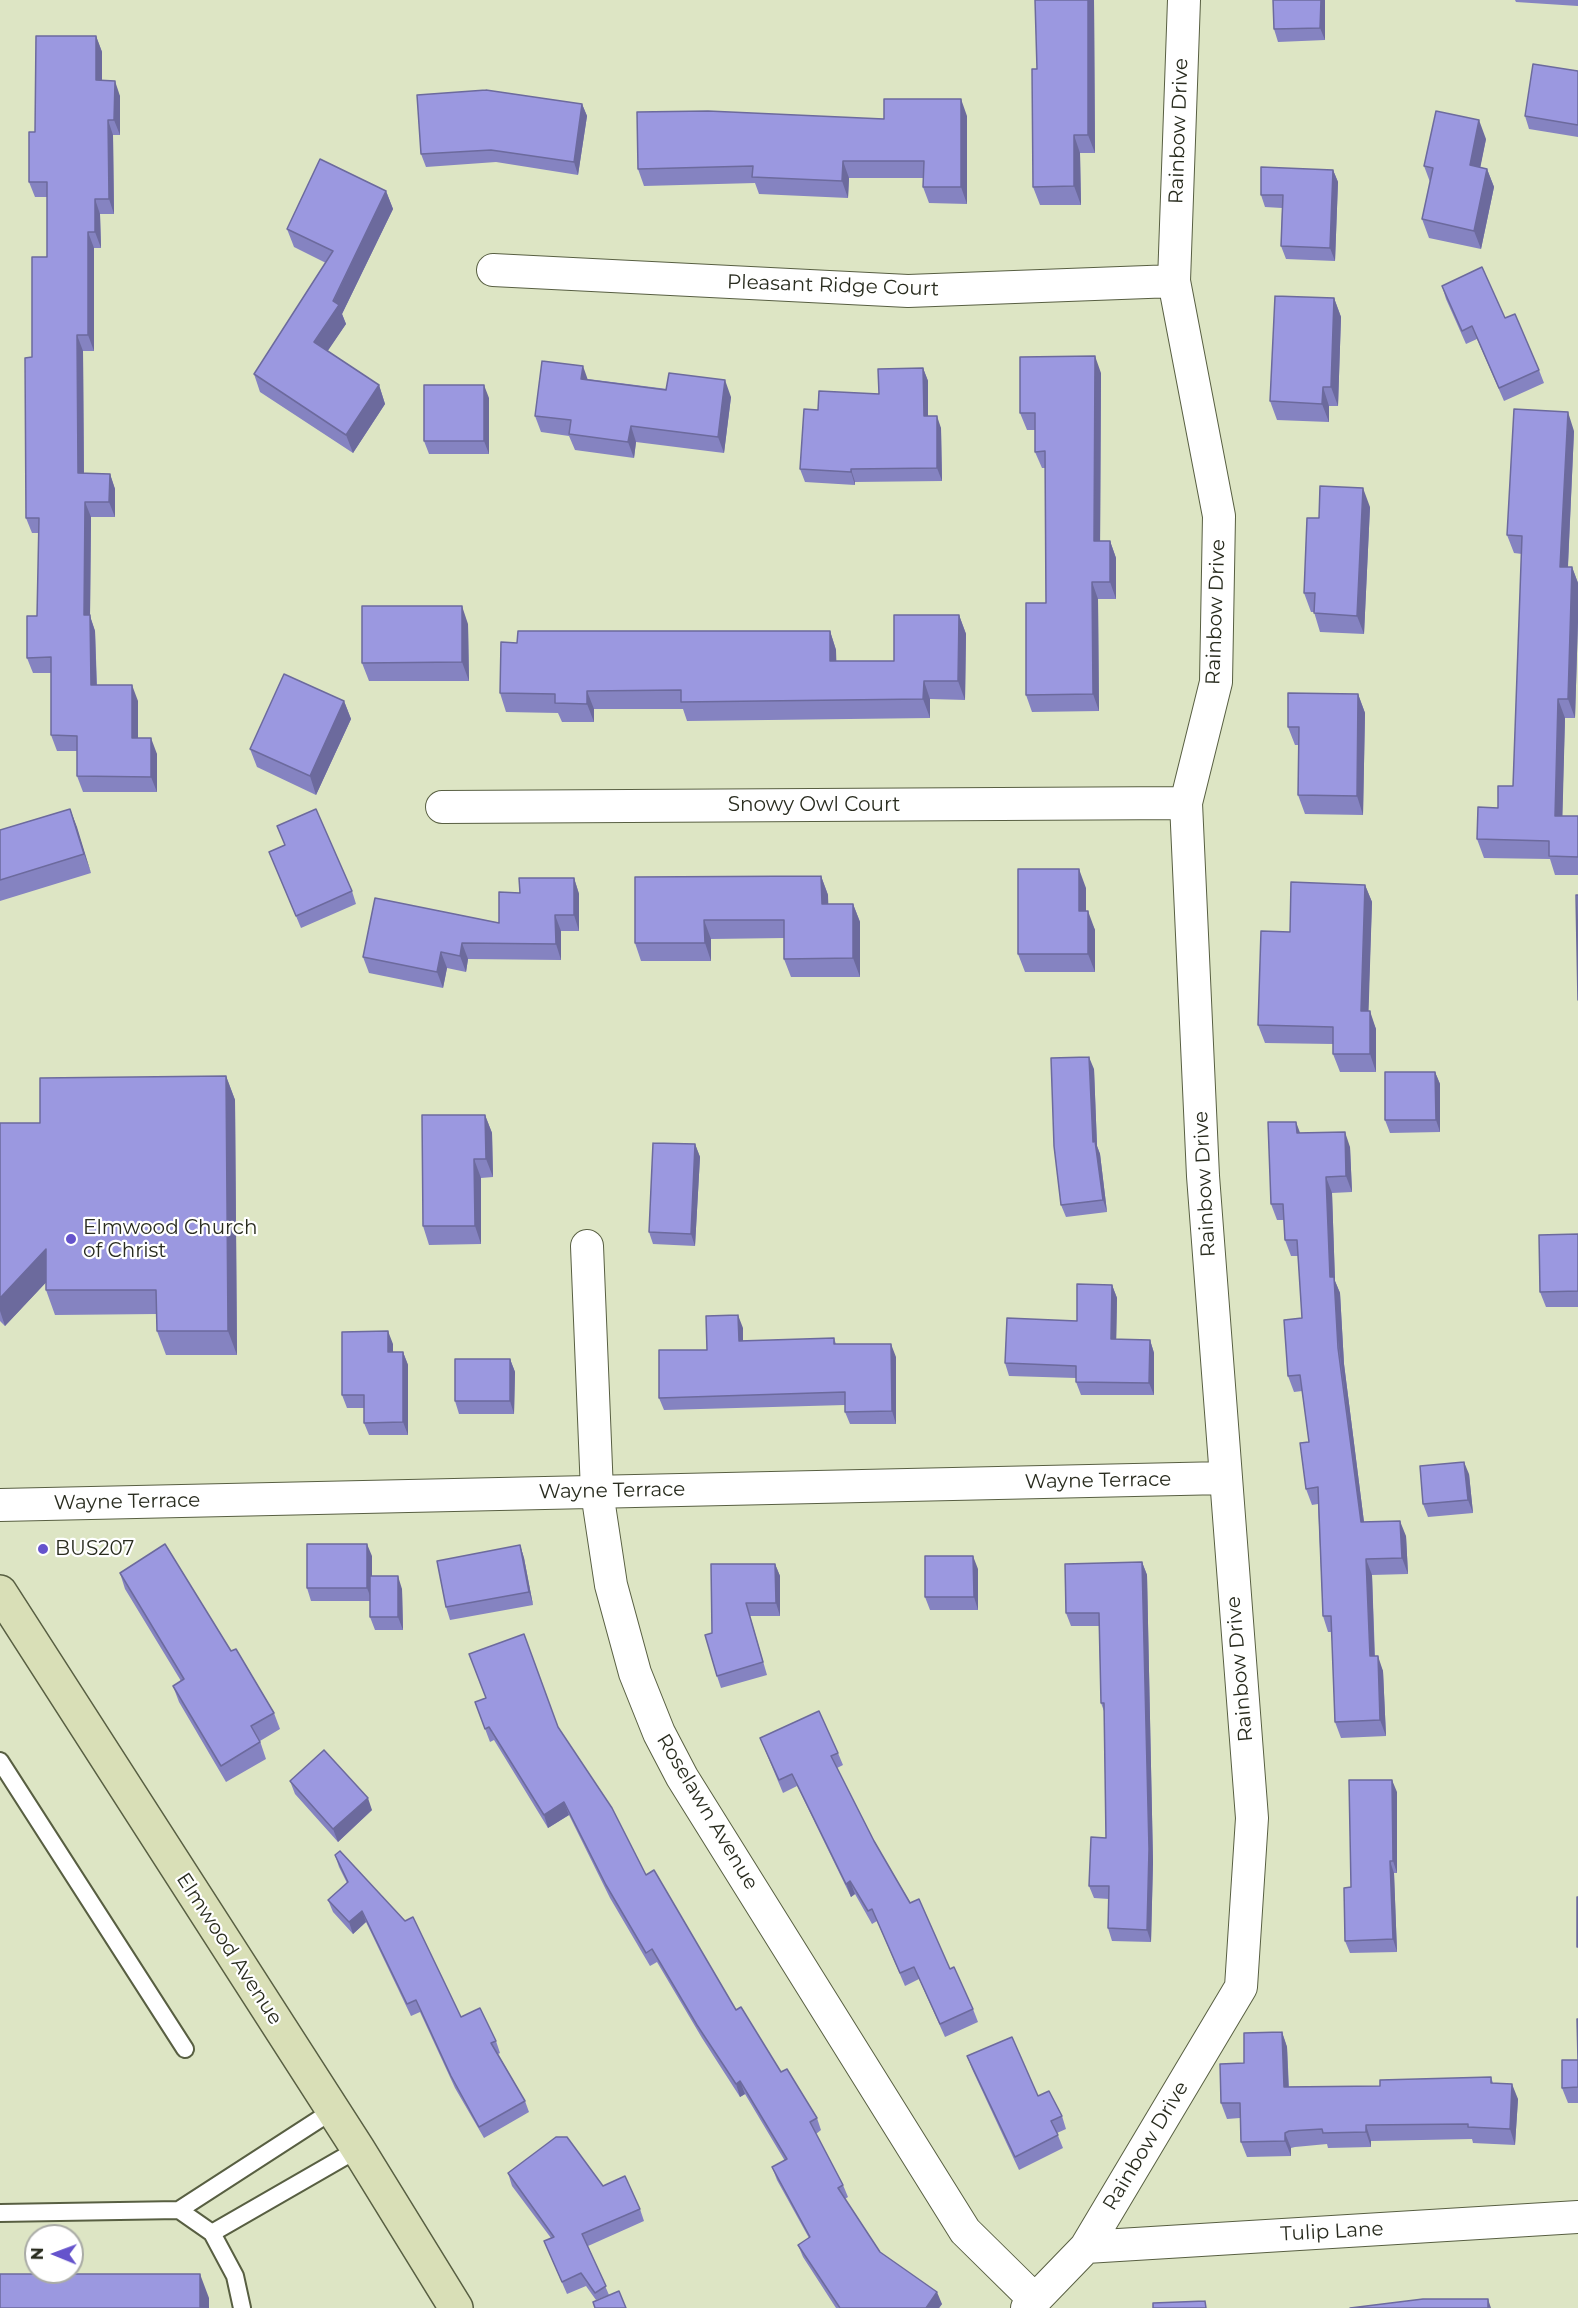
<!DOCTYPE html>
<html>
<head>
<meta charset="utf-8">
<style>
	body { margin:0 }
	#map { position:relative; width:1578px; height:2308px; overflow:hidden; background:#dde5c4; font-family:Montserrat,sans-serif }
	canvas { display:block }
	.north { position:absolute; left:24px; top:2224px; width:60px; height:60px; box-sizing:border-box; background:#fff; border:2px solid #a9aba5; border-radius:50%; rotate:271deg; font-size:16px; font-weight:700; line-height:24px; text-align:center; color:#292c1f }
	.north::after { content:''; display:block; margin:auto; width:21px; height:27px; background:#6553cc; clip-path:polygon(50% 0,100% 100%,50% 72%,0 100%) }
</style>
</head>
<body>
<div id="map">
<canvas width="1578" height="2308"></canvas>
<div class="north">N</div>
</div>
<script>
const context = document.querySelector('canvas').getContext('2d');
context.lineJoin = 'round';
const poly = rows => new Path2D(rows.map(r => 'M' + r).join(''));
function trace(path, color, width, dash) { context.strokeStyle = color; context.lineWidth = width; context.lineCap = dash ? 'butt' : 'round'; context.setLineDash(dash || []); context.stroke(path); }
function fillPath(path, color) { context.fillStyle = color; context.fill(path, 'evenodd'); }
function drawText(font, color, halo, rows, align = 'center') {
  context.font = font + ' Montserrat,sans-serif'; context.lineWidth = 4.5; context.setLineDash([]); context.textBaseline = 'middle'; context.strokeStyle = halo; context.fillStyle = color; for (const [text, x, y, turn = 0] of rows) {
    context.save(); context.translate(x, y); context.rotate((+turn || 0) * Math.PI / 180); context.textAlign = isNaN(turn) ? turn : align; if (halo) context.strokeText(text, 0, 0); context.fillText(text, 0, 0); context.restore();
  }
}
const lane = poly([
	[0,1761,185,2049],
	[179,2210,212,2233,235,2276,242,2308],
	[0,2213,179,2210,332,2111],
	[212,2233,358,2149]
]);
const street = poly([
	[493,270,908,291,1174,281],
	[442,807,1186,803],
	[587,1246,597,1492,611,1585,635,1673,659,1733,682,1777,965,2231,1034,2299],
	[0,1505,1225,1478],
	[1086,2247,1578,2217],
	[1027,2308,1086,2247,1241,1987,1252,1818,1203,1176,1186,803,1216,682,1219,516,1174,281,1184,0]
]);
const secondary = poly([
	[0,1592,358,2149,456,2308]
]);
trace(lane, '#585f42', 20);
trace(street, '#585f42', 34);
trace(secondary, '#585f42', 36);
trace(lane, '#fff', 16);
trace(street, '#fff', 32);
trace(secondary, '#d9dfb7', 33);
fillPath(poly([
	[1094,0,1095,153,1080,153,1081,205,1040,205,1033,187,1037,69],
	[1273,0,1325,0,1325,40,1278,42,1274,29],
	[1515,0,1578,0,1578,6,1516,2],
	[96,36,102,52,102,80,120,96,120,135,113,135,114,214,100,214,101,248,94,248,94,351,83,351,84,474,110,474,115,489,115,517,91,517,90,616,95,631,97,685,138,701,138,738,157,754,157,792,83,792,77,776,77,751,57,751,51,735,51,673,33,673,27,658,37,616,39,533,32,533,26,518,32,357,47,257,47,197,35,197,29,182,35,132],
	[1578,71,1578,137,1529,129,1525,116],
	[582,104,587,116,578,175,496,162,426,167,421,154],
	[967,116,967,204,929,203,923,187,923,178,849,178,848,198,759,194,755,183,644,186,638,169],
	[1486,139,1480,167,1487,169,1494,187,1481,249,1429,238,1422,219,1430,182,1424,166],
	[1333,170,1338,182,1335,261,1286,259,1281,246,1282,208,1265,207,1261,195],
	[386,191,393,209,342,314,346,324,327,351,379,385,385,404,353,453,260,392,254,374,326,263,294,247,287,229],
	[1442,286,1505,318,1539,370,1544,383,1504,401,1477,339,1466,344,1446,299],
	[1334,298,1341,317,1338,406,1329,406,1329,422,1277,420,1270,401],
	[923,368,928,381,928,416,941,428,942,481,855,482,855,485,805,482,800,469,818,410,879,394],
	[1101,373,1100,541,1110,541,1116,558,1116,599,1098,599,1099,711,1032,712,1026,695,1046,603,1045,468,1042,468,1035,452,1035,430,1027,430,1020,413],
	[588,379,731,397,724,453,636,442,634,458,575,450,569,436,541,432,535,416],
	[489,398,489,454,429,454,424,441],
	[1574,431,1568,567,1572,567,1578,583,1578,621,1575,718,1565,718,1562,816,1578,816,1578,875,1555,875,1550,859,1484,858,1477,839,1513,786,1522,554,1514,553,1507,535],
	[1370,507,1364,634,1320,632,1314,612,1311,612,1304,593],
	[959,615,966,634,965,700,930,699,930,718,687,721,683,709,594,709,594,722,562,722,558,713,506,712,500,693,517,643,830,631,836,650,836,661,894,661],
	[468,624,469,681,369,681,362,663],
	[1358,694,1365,713,1363,815,1305,814,1298,795,1299,745,1295,745,1288,727],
	[344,701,351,719,316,795,257,767,250,749],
	[70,809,91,873,0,901,0,830],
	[285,845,352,891,356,904,301,928,269,852],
	[821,876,828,895,828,904,853,904,860,922,860,977,791,977,784,959,784,938,711,939,711,961,641,961,635,943],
	[574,878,579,894,579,931,561,931,561,960,468,959,466,972,447,968,443,988,369,973,363,957,499,923,520,893],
	[1365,885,1372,902,1368,1011,1376,1029,1376,1072,1340,1072,1333,1054,1333,1044,1265,1043,1258,1025,1290,932],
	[1086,888,1086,911,1095,930,1095,972,1025,972,1018,954],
	[1094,1069,1097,1146,1100,1154,1107,1212,1066,1217,1061,1205],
	[1435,1072,1440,1084,1440,1132,1390,1133,1385,1120],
	[226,1076,235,1100,237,1355,166,1355,157,1331,157,1314,55,1315,46,1290,46,1282,5,1326,0,1321,0,1123,40,1123],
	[485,1115,492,1133,493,1177,481,1178,481,1244,429,1245,423,1226],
	[1300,1133,1350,1147,1352,1192,1332,1193,1335,1281,1340,1293,1344,1364,1364,1522,1406,1536,1408,1574,1372,1575,1375,1656,1383,1671,1386,1736,1341,1738,1335,1722,1332,1632,1328,1632,1323,1616,1318,1504,1312,1505,1306,1489,1309,1442,1302,1391,1294,1392,1288,1376,1302,1318,1298,1256,1291,1256,1285,1240,1284,1220,1277,1220,1271,1204],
	[695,1144,700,1157,695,1246,653,1244,649,1232],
	[1578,1234,1578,1307,1546,1307,1540,1292],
	[1112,1285,1117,1298,1116,1340,1150,1340,1154,1353,1154,1395,1081,1395,1076,1382,1076,1378,1009,1376,1005,1363,1077,1321],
	[743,1328,743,1341,834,1338,836,1344,896,1357,896,1424,850,1424,845,1412,845,1405,664,1410,659,1398,707,1350],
	[393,1344,393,1352,403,1352,408,1365,408,1435,369,1435,364,1423,364,1408,347,1408,342,1395],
	[510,1359,515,1372,514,1414,459,1414,455,1401],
	[1469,1474,1473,1513,1428,1517,1423,1504],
	[520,1545,524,1558,533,1605,450,1620,446,1607],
	[372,1556,372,1576,402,1589,403,1630,375,1630,370,1617,370,1601,311,1601,307,1588],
	[1142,1562,1147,1575,1153,1862,1151,1942,1112,1941,1108,1928,1109,1899,1094,1898,1089,1886,1106,1838,1104,1711,1101,1703,1099,1626,1071,1626,1066,1613],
	[775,1564,780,1576,780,1616,750,1616,767,1675,721,1688,717,1676,712,1633],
	[978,1569,978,1610,930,1610,925,1597],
	[120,1573,231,1651,274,1713,280,1729,260,1741,266,1759,226,1782,179,1702,173,1686,181,1681,125,1589],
	[475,1702,558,1727,646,1875,736,2010,781,2072,817,2118,821,2130,816,2134,843,2185,848,2197,845,2199,880,2252,942,2304,939,2308,836,2308,803,2257,798,2245,809,2238,777,2180,772,2167,785,2161,745,2094,740,2097,702,2038,657,1962,650,1966,610,1898,569,1815,548,1828,494,1740,490,1742],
	[760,1738,838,1753,843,1765,837,1768,874,1841,973,2009,978,2022,945,2037,919,1979,905,1986,877,1921,872,1924,855,1894,851,1897,797,1786,783,1793],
	[290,1781,372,1810,338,1842,295,1794],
	[1397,1792,1397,1873,1394,1873,1397,1952,1350,1953,1345,1941,1351,1887],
	[335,1855,461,2017,496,2041,500,2053,498,2054,525,2101,529,2112,484,2138,455,2088,420,2012,411,2016,366,1922,353,1934,333,1912,328,1900,347,1883,339,1867],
	[1578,2019,1578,2103,1568,2103,1562,2088,1578,2060],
	[1282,2032,1287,2047,1289,2087,1380,2086,1491,2077,1493,2083,1518,2099,1515,2145,1473,2143,1472,2139,1371,2141,1371,2147,1328,2148,1327,2144,1295,2147,1291,2148,1291,2156,1247,2157,1241,2142,1240,2118,1227,2119,1221,2103,1244,2063],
	[967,2056,1038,2096,1062,2116,1066,2129,1057,2133,1063,2148,1019,2170,972,2069],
	[508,2173,603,2186,640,2209,644,2221,588,2246,609,2295,596,2300,586,2286,567,2294,544,2241,551,2238,512,2186]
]), '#8583c1');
fillPath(poly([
	[1088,0,1094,0,1095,153,1088,135],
	[1321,0,1325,0,1325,40,1320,28],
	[96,36,102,52,102,96,96,80],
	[115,81,120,96,120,135,114,120],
	[961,99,967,116,967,204,961,187],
	[582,104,587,116,578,175,574,162],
	[108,120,113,135,114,214,109,199],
	[1479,120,1486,139,1477,184,1470,165],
	[1074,135,1080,153,1081,205,1074,186],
	[843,161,849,178,848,198,842,181],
	[1487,169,1494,187,1481,249,1474,231],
	[1333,170,1338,182,1335,261,1330,248],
	[386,191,393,209,342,314,346,324,321,361,314,342],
	[95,199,100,214,101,248,95,232],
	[88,232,94,248,94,351,88,335],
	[1334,298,1341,317,1338,406,1331,387],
	[77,335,83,351,84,489,78,473],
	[1095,356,1101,373,1100,558,1094,541],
	[583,366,589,383,581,379],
	[923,368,928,381,928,429,924,416],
	[725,380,731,397,724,453,718,437],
	[379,385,385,404,353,453,346,435],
	[484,385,489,398,489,454,484,441],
	[1323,387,1329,406,1329,422,1322,404],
	[1568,412,1574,431,1567,585,1560,567],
	[937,416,941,428,942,481,937,468],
	[631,426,636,442,634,458,628,442],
	[851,469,855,482,855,485,851,472],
	[110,474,115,489,115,517,109,502],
	[1363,488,1370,507,1364,634,1357,616],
	[85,502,91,517,90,616,95,631,97,700,91,685,84,615],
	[1110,541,1116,558,1116,599,1110,582],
	[1572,567,1578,583,1578,621,1575,718,1568,699],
	[1092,582,1098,599,1099,711,1093,694],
	[462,606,468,624,469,681,462,662],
	[959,615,966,634,965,700,958,681],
	[830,631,836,650,837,680,830,661],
	[924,681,930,699,930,718,923,699],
	[132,685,138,701,138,754,132,738],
	[587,691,594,709,594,722,587,704],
	[1358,694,1365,713,1363,815,1357,796],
	[1558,699,1565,718,1562,834,1555,816],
	[344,701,351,719,316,795,310,776],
	[151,738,157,754,157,792,151,777],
	[70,809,77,827,91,873,84,854],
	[1079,869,1086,888,1086,929,1079,911],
	[821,876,828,895,829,923,822,904],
	[574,878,579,894,579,931,574,915],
	[1365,885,1372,902,1368,1029,1361,1011],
	[853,904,860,922,860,977,853,958],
	[1088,911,1095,930,1095,972,1088,954],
	[555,915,561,931,561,960,556,944],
	[704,920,711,939,711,961,705,943],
	[462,943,468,959,466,972,460,956],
	[441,952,447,968,443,988,437,972],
	[1370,1011,1376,1029,1376,1072,1370,1054],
	[1089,1057,1094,1069,1097,1146,1100,1154,1107,1212,1103,1200,1093,1142],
	[1435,1072,1440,1084,1440,1132,1436,1120],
	[226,1076,235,1100,237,1355,228,1331],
	[485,1115,492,1133,493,1177,486,1159],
	[1296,1122,1302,1138,1297,1133],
	[1345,1132,1350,1147,1352,1192,1346,1176],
	[695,1144,700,1157,695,1246,691,1234],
	[474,1159,481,1178,481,1244,475,1226],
	[1326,1177,1332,1193,1335,1281,1340,1293,1344,1364,1366,1538,1361,1522,1330,1277],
	[46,1249,55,1273,5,1326,0,1311,0,1298],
	[1112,1285,1117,1298,1116,1352,1111,1339],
	[738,1315,743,1328,743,1353,739,1341],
	[388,1331,393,1344,393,1364,388,1352],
	[1150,1340,1154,1353,1154,1395,1149,1383],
	[891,1344,896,1357,896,1424,892,1411],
	[403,1352,408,1365,408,1435,403,1422],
	[510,1359,515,1372,514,1414,510,1401],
	[1464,1462,1469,1474,1473,1513,1468,1500],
	[1400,1521,1406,1536,1408,1574,1402,1558],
	[367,1544,372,1556,372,1601,367,1588],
	[520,1545,524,1558,533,1605,529,1592],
	[973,1556,978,1569,978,1610,974,1597],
	[1366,1559,1372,1575,1375,1672,1370,1656],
	[1142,1562,1147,1575,1153,1862,1151,1942,1147,1930],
	[775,1564,780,1576,780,1616,776,1603],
	[398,1576,402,1589,403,1630,398,1617],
	[1378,1656,1383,1671,1386,1736,1380,1720],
	[1392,1780,1397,1792,1397,1873,1393,1861],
	[368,1798,372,1810,338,1842,333,1829],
	[564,1802,569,1815,548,1828,544,1815],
	[1390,1861,1394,1873,1397,1952,1393,1939],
	[850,1881,855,1894,851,1897,846,1884],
	[362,1911,366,1922,353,1934,349,1922],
	[1282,2032,1287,2047,1289,2102,1284,2087],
	[740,2081,745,2094,740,2097,736,2084],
	[1512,2084,1518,2099,1515,2145,1510,2129],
	[1366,2125,1371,2141,1371,2147,1366,2132],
	[1285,2133,1291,2148,1291,2156,1285,2141],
	[200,2274,209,2298,209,2308,200,2308],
	[937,2292,942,2304,939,2308,926,2308],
	[1488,2299,1491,2308,1488,2308]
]), '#6c6a9d');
const building = poly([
	[1035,0,1088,0,1088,135,1074,135,1074,186,1033,187,1032,69,1037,69,1035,0],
	[1273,0,1321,0,1320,28,1274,29,1273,0],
	[36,36,96,36,96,80,115,81,114,120,108,120,109,199,95,199,95,232,88,232,88,335,77,335,78,473,110,474,109,502,85,502,84,615,90,615,91,685,132,685,132,738,151,738,151,777,77,776,77,736,51,735,51,657,27,658,27,616,37,616,39,518,26,518,25,358,32,357,32,257,47,257,47,182,29,182,29,132,35,132,36,36],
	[1533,64,1578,71,1578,125,1525,116,1533,64],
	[486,90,582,104,574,162,491,150,421,154,417,95,486,90],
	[884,99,961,99,961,187,923,187,924,161,843,161,842,181,752,177,753,166,638,169,637,112,708,111,884,119,884,99],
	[1436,111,1479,120,1470,165,1487,169,1474,231,1422,219,1433,168,1424,166,1436,111],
	[320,159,386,191,333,301,339,305,314,342,379,385,346,435,254,374,333,251,287,229,320,159],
	[1261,167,1333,170,1330,248,1281,246,1283,195,1261,195,1261,167],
	[1482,267,1505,318,1515,314,1539,370,1499,388,1472,326,1462,331,1442,286,1482,267],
	[1275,296,1334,298,1331,387,1323,387,1322,404,1270,401,1275,296],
	[1095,356,1094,541,1110,541,1110,582,1092,582,1093,694,1026,695,1026,603,1046,603,1045,451,1035,452,1035,413,1020,413,1020,357,1095,356],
	[542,361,583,366,581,379,666,390,669,373,725,380,718,437,631,426,628,442,569,434,571,420,535,416,542,361],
	[923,368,924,416,937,416,937,468,851,469,851,472,800,469,804,409,818,410,819,391,879,394,878,369,923,368],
	[424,385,484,385,484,441,424,441,424,385],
	[1514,409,1568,412,1560,567,1572,567,1568,699,1558,699,1555,816,1578,816,1578,857,1549,856,1549,841,1477,839,1478,807,1498,808,1498,786,1513,786,1522,536,1507,535,1514,409],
	[1320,486,1363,488,1357,616,1314,613,1315,593,1304,593,1307,518,1319,518,1320,486],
	[362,606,462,606,462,662,362,663,362,606],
	[894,615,959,615,958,681,924,681,923,699,681,702,681,690,587,691,587,704,555,703,555,694,500,693,501,642,517,643,518,631,830,631,830,661,894,661,894,615],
	[284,674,344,701,310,776,250,749,284,674],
	[1288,693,1358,694,1357,796,1298,795,1299,727,1288,727,1288,693],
	[70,809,84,854,0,880,0,830,70,809],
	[316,809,352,891,296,916,269,852,285,845,277,826,316,809],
	[1018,869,1079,869,1079,911,1088,911,1088,954,1018,954,1018,869],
	[821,876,822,904,853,904,853,958,784,959,784,920,704,920,705,943,635,943,635,877,821,876],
	[519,878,574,878,574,915,555,915,556,944,462,943,460,956,441,952,437,972,363,957,375,898,499,923,499,892,520,893,519,878],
	[1291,882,1365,885,1361,1011,1370,1011,1370,1054,1333,1054,1333,1027,1258,1025,1261,931,1290,932,1291,882],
	[1576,895,1578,895,1578,1000,1576,895],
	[1089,1057,1093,1142,1095,1141,1103,1200,1061,1205,1054,1146,1051,1058,1089,1057],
	[1385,1072,1435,1072,1436,1120,1385,1120,1385,1072],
	[226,1076,228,1331,157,1331,156,1290,46,1290,46,1249,0,1298,0,1123,40,1123,40,1078,226,1076],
	[422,1115,485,1115,486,1159,474,1159,475,1226,423,1226,422,1115],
	[1268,1122,1296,1122,1297,1133,1345,1132,1346,1176,1326,1177,1330,1277,1334,1277,1338,1348,1361,1522,1400,1521,1402,1558,1366,1559,1370,1656,1378,1656,1380,1720,1335,1722,1331,1616,1323,1616,1318,1487,1306,1489,1300,1443,1309,1442,1300,1375,1288,1376,1284,1320,1302,1318,1297,1240,1285,1240,1283,1204,1271,1204,1268,1122],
	[653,1143,695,1144,691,1234,649,1232,653,1143],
	[1578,1234,1578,1291,1540,1292,1539,1235,1578,1234],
	[1077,1284,1112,1285,1111,1339,1150,1340,1149,1383,1076,1382,1076,1366,1005,1363,1007,1318,1077,1321,1077,1284],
	[738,1315,739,1341,834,1338,834,1344,891,1344,892,1411,845,1412,845,1392,659,1398,659,1350,707,1350,706,1316,738,1315],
	[388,1331,388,1352,403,1352,403,1422,364,1423,364,1395,342,1395,342,1332,388,1331],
	[455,1359,510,1359,510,1401,455,1401,455,1359],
	[1464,1462,1468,1500,1423,1504,1420,1466,1464,1462],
	[165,1544,231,1651,236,1649,274,1713,251,1726,260,1742,221,1766,173,1686,184,1679,120,1573,165,1544],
	[307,1544,367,1544,367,1588,307,1588,307,1544],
	[520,1545,529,1592,446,1607,437,1561,520,1545],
	[925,1556,973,1556,974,1597,925,1597,925,1556],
	[1142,1562,1149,1849,1147,1930,1108,1928,1109,1886,1089,1886,1091,1837,1106,1838,1104,1703,1101,1703,1099,1613,1066,1613,1065,1564,1142,1562],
	[711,1564,775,1564,776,1603,746,1603,763,1662,717,1676,705,1635,712,1633,711,1564],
	[370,1576,398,1576,398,1617,370,1617,370,1576],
	[524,1634,558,1727,612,1808,646,1875,654,1870,736,2010,741,2007,781,2072,787,2069,817,2118,810,2122,843,2185,838,2188,880,2252,937,2292,926,2308,840,2308,798,2245,810,2237,772,2167,787,2159,740,2081,736,2084,697,2025,652,1949,646,1953,606,1885,564,1802,544,1815,489,1727,485,1729,475,1702,486,1698,469,1654,524,1634],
	[819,1711,838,1753,831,1756,874,1841,910,1903,919,1899,950,1969,954,1967,973,2009,940,2024,914,1967,900,1973,872,1909,868,1911,850,1881,846,1884,792,1774,779,1780,760,1738,819,1711],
	[324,1750,368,1798,333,1829,290,1781,324,1750],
	[1349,1780,1392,1780,1393,1861,1390,1861,1393,1939,1345,1941,1344,1888,1351,1887,1349,1780],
	[340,1851,405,1921,413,1917,461,2017,480,2008,496,2041,491,2043,525,2101,479,2127,451,2076,416,2000,407,2004,362,1911,349,1922,328,1900,348,1882,335,1855,340,1851],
	[1577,1897,1578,1897,1578,1947,1577,1947,1577,1897],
	[1577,2019,1578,2019,1578,2087,1562,2088,1562,2060,1578,2060,1577,2019],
	[1282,2032,1284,2087,1380,2086,1380,2080,1491,2077,1491,2083,1512,2084,1510,2129,1468,2127,1468,2124,1366,2125,1366,2132,1323,2133,1322,2129,1289,2131,1285,2133,1285,2141,1241,2142,1240,2103,1221,2103,1220,2064,1244,2063,1244,2033,1282,2032],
	[1012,2037,1038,2096,1049,2091,1062,2116,1051,2121,1058,2135,1015,2157,967,2056,1012,2037],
	[556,2137,567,2137,603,2186,625,2176,640,2209,582,2234,606,2286,595,2293,581,2273,562,2282,544,2241,554,2237,508,2173,556,2137],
	[0,2274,200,2274,200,2308,0,2308,0,2274],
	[619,2291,626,2308,595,2308,593,2302,619,2291],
	[1423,2299,1488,2299,1488,2308,1350,2308,1423,2299],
	[1205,2301,1206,2308,1153,2308,1153,2303,1205,2301]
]);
fillPath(building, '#9b98e0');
trace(building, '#6c6a9d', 1.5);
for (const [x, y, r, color] of [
	[71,1239,6,"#6553cc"],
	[43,1549,6,"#6553cc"]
]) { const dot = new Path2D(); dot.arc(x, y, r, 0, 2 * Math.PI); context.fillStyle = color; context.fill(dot); trace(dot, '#fff', 2); }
drawText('20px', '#292c1f', '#fff', [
	["Rainbow Drive",1179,131,-88],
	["Pleasant Ridge Court",833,286,2],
	["Rainbow Drive",1216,612,-88],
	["Snowy Owl Court",814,805],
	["Rainbow Drive",1205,1184,-93],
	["Wayne Terrace",1098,1481,-1],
	["Wayne Terrace",612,1491,-1],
	["Wayne Terrace",127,1502,-1],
	["Rainbow Drive",1240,1669,-95],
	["Roselawn Avenue",707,1812,59],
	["Elmwood Avenue",229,1949,57],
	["Rainbow Drive",1146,2146,-59],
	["Tulip Lane",1332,2232,-3]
]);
drawText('20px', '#292c1f', '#fff', [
	["Elmwood Church",83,1228],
	["of Christ",83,1251],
	["BUS207",55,1549]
], 'left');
</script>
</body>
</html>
